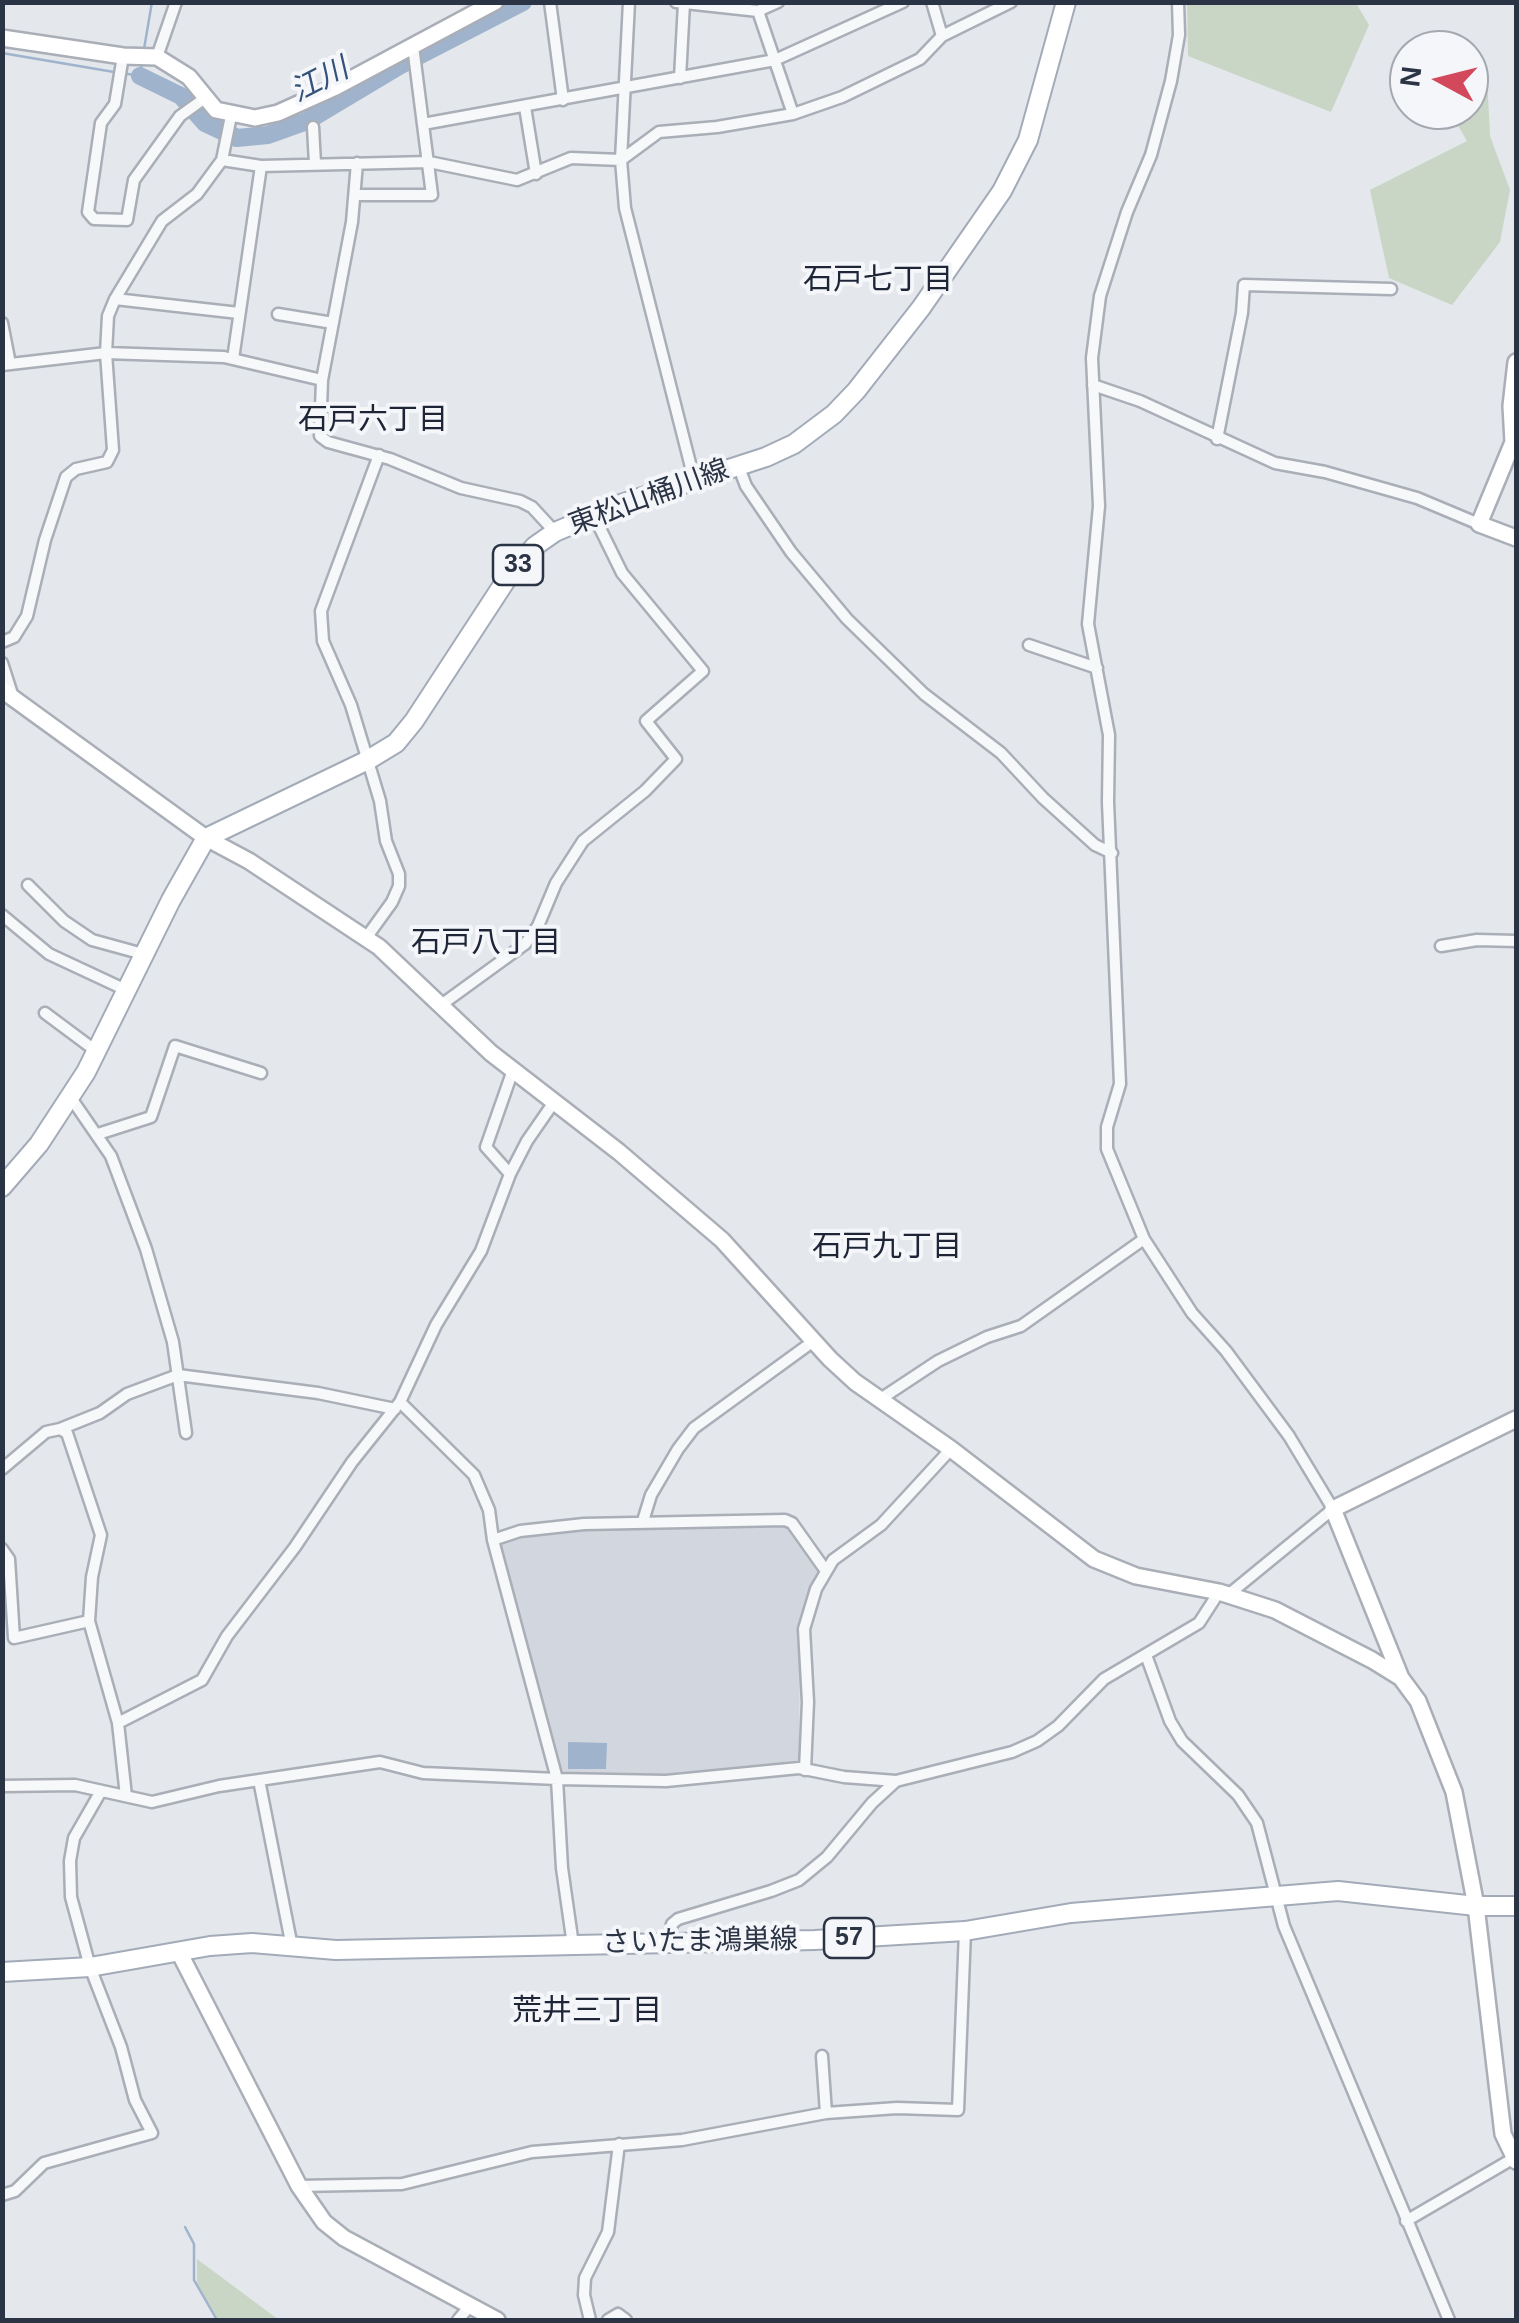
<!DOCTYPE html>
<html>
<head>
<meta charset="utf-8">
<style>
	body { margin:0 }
	#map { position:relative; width:1519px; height:2323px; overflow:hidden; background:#e4e7ec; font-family:Arial,sans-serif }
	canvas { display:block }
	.frame { position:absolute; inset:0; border:5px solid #2b3445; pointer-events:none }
	.north { position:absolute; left:1389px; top:30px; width:100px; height:100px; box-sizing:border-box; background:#f4f6f9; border:2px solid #a4a8b1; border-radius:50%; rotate:277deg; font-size:28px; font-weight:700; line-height:40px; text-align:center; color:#2b3445 }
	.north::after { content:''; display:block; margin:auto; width:35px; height:45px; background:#d1495b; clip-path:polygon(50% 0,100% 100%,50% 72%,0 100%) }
</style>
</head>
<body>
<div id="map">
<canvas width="1519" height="2323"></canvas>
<div class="frame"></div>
<div class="north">N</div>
</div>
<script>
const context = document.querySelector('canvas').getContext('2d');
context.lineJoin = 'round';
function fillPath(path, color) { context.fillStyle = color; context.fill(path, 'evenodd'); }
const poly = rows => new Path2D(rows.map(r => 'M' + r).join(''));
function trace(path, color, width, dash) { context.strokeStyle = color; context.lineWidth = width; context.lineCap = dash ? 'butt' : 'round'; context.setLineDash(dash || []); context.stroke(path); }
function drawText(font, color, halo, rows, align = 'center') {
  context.font = font + ' Arial,"Noto Sans JP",sans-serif'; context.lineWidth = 8; context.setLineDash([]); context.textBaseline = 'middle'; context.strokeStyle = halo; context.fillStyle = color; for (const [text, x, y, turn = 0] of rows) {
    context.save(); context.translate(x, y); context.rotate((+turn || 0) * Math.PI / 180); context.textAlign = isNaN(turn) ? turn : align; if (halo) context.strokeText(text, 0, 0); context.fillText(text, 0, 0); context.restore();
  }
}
fillPath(poly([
	[789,1525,819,1571,800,1632,799,1760,691,1774,566,1774,561,1769,500,1549,502,1542,536,1534,648,1527]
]), '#d2d6de');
fillPath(poly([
	[1187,2,1356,3,1369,25,1331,112,1188,56],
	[1469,71,1487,76,1490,136,1510,190,1500,242,1452,305,1389,278,1370,190,1467,141,1449,110,1469,110],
	[197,2259,201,2262,279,2320,218,2320,197,2284]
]), '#c9d6c5');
fillPath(poly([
	[568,1742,607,1743,606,1769,568,1769]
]), '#9fb4cc');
trace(poly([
	[144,49,152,2],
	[2,53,114,72],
	[122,73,140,76,142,62],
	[185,2227,194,2244,194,2280,217,2320]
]), '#9fb4cc', 2.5);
trace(poly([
	[140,76,181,96,205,123,237,138,268,135,307,121,399,66,523,2]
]), '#9fb4cc', 18);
const street = poly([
	[550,2,563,100],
	[629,2,621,160,625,208,694,479],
	[676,2,758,11,778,2],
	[932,2,942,36],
	[1178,2,1179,35,1171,81,1151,155,1127,212,1100,296,1092,358,1099,506,1088,624,1109,735,1108,802,1120,1084,1107,1127,1107,1149,1144,1239,1192,1313,1226,1351,1289,1436,1333,1509,1228,1595],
	[758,11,793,114],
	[123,56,115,104,101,123,88,212,94,219,127,220,134,180,180,116,205,98],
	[157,57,176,2],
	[680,78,684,3],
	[525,107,536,174],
	[423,124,775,60,903,2],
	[313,127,315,164],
	[222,160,261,166,429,162,517,180,571,158,621,160,659,132,717,127,793,114,842,97,920,59,942,36,1011,2],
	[357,163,352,222,322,380,320,436,328,442,390,459,461,488,520,501,532,507,555,532],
	[355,195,432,195,413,46],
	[115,299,239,313],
	[278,314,333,323],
	[2,323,10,364],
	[233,359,261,166],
	[2,365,106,353,224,357,322,380],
	[1093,385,1140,401,1275,463,1325,472,1417,498,1479,524],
	[1217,439,1242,313,1244,285,1391,289],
	[738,465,746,486,791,552,847,619,924,694,1001,753,1043,798,1095,845,1112,853],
	[2,642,14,637,27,616,45,540,66,477,76,469,107,462,113,450,106,353,108,316,115,299,162,221,197,194,222,160,231,116],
	[1029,645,1097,668],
	[2,663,12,694],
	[28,885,64,921,92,940,143,954],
	[2,915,49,954,126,990],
	[366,938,392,902,399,886,399,874,386,841,380,801,351,705,323,641,321,611,379,455],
	[1441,946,1477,940,1516,941],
	[441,1005,525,944,538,926,556,883,583,841,645,791,676,759,646,721,703,671,622,573,593,514],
	[45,1013,96,1051],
	[71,1098,111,1156,146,1249,173,1342,186,1433],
	[98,1134,151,1117,175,1046,261,1073],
	[510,1174,486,1147,513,1070],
	[879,1400,938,1361,987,1337,1021,1326,1144,1239],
	[400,1402,474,1475,489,1510,493,1540,557,1779,562,1868,573,1945],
	[60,1429,100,1413,127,1394,178,1375,318,1393,395,1409],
	[2,1469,46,1432,60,1429,67,1433,101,1535,92,1577,89,1621,118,1723,126,1796],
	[643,1521,651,1495,678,1449,694,1428,815,1340],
	[493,1540,520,1531,584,1524,785,1520,792,1523,826,1571],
	[2,1549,9,1559,14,1638,89,1621],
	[1146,1655,1170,1721,1182,1741,1238,1795,1257,1823,1284,1926,1449,2320],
	[118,1723,202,1680,227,1636,295,1547,352,1462,400,1402,436,1325,481,1251,510,1174,527,1141,554,1102],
	[805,1770,808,1702,804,1629,816,1589,833,1560,881,1525,951,1449],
	[259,1780,292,1947],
	[2,1786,75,1785,152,1802,219,1786,380,1762,423,1773,557,1779,666,1781,799,1768,844,1777,896,1781,1012,1752,1037,1741,1058,1726,1104,1679,1199,1623,1219,1592],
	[668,1944,672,1924,678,1919,771,1891,799,1880,827,1857,872,1803,896,1781],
	[822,2056,826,2113],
	[299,2186,402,2184,532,2152,682,2140,826,2113,897,2108,958,2110,965,1931],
	[2,2195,15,2191,44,2163,152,2133,135,2100,121,2047,90,1967,71,1897,70,1861,74,1838,101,1791],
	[1406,2221,1514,2158],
	[458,2320,469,2307],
	[590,2320,584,2295,585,2278,608,2232,619,2144],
	[608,2320,618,2314,626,2320]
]);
const secondary = poly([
	[2,38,123,56,157,57,189,77,216,110,255,118,278,113,336,87,495,2],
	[1516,362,1511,406,1513,442,1479,524,1516,538],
	[2,690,206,838,249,861,379,947,491,1053,619,1152,722,1240,830,1359,855,1382,951,1449,1094,1559,1136,1576,1219,1592,1275,1610,1372,1660,1401,1678,1418,1701,1454,1792,1476,1906,1503,2134,1516,2161],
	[1401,1678,1333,1509,1516,1419],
	[179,1952,299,2186,324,2222,344,2238,497,2320]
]);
const primary = poly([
	[2,1187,39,1144,86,1072,171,900,206,838,368,760,396,743,414,721,510,574,535,546,555,532,618,505,766,457,794,444,834,414,856,391,921,308,1002,191,1028,140,1066,2],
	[2,1972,90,1967,210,1946,252,1943,336,1950,815,1940,965,1931,1071,1913,1338,1891,1476,1906,1516,1906]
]);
trace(street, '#a9aeb7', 15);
trace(secondary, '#a9aeb7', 20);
trace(primary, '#a3abb8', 22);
trace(street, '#f7f8fa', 10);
trace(secondary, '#fff', 15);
trace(primary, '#fff', 18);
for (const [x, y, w] of [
	[518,565,50],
	[849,1938,50]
]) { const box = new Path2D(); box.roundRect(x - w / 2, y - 20, w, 40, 8); context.fillStyle = '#f4f6f9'; context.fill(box); trace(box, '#2b3445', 2.5); }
drawText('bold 25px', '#2b3445', null, [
	["33",518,565],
	["57",849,1938]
]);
drawText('28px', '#2b3445', '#f4f6f9', [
	["東松山桶川線",649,498,-20],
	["さいたま鴻巣線",700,1942,-1]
]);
drawText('italic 30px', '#34527a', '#f4f6f9', [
	["江川",320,81,-27]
]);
drawText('30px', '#1d2536', '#f4f6f9', [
	["石戸七丁目",878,281],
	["石戸六丁目",373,421],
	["石戸八丁目",486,944],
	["石戸九丁目",887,1248],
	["荒井三丁目",587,2012]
]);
</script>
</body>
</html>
